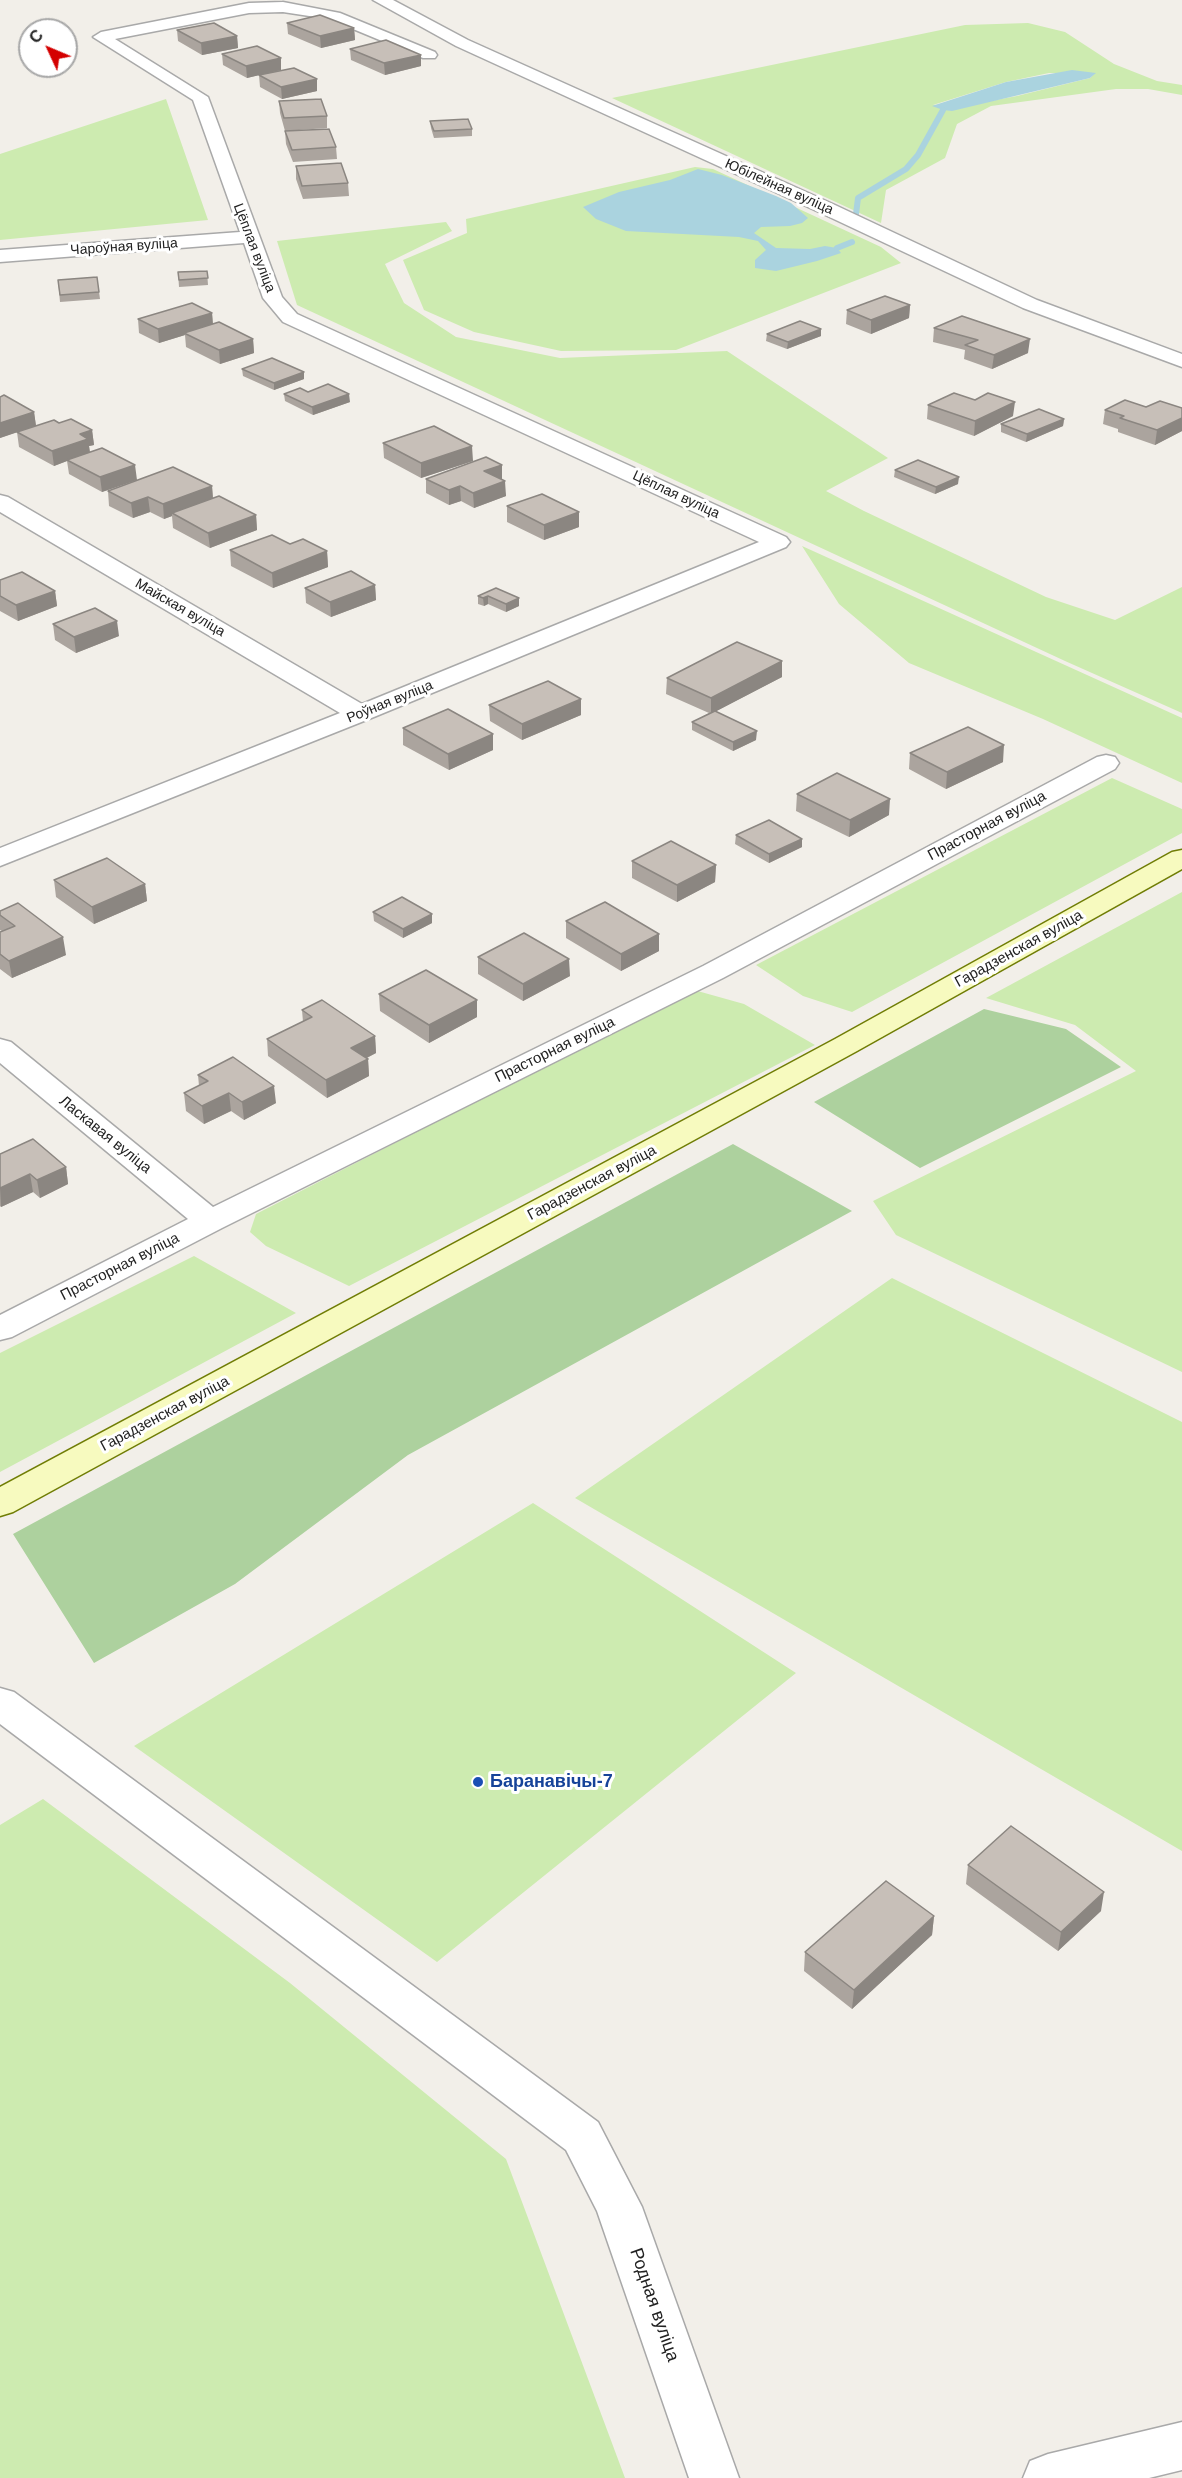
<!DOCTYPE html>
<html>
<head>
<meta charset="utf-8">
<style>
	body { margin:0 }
	#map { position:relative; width:1182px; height:2478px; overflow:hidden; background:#f2efe9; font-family:Helvetica,sans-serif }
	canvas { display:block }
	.north { position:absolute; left:18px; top:18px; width:60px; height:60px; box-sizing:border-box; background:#fff; border:2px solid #a7a7a7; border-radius:50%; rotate:314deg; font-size:16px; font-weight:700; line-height:24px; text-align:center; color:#222 }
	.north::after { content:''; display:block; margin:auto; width:21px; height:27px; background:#d40000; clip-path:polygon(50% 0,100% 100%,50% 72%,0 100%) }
</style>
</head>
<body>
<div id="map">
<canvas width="1182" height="2478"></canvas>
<div class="north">С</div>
</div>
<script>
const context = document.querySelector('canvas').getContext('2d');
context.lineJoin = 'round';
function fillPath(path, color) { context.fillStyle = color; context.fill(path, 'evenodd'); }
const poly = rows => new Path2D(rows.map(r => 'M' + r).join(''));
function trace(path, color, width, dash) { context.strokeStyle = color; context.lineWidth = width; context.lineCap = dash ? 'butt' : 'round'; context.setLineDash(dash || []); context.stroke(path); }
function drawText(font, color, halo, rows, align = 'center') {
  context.font = font + ' Helvetica,sans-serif'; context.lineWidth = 6; context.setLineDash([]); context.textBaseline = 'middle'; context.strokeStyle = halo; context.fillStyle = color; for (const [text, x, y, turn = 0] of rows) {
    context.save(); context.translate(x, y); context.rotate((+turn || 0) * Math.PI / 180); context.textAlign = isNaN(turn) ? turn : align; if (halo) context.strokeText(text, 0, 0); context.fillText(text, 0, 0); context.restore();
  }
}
fillPath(poly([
	[1028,23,1065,32,1114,64,1157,81,1182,85,1182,95,1148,89,1116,89,991,106,957,124,945,158,886,190,881,223,612,98,965,25],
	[1049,73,1095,73,1090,78,1017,96,985,102,933,105,1006,82],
	[166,99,208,220,0,240,0,154],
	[695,167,713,169,881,247,901,263,676,350,561,351,474,332,424,310,403,260,467,233,466,219],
	[446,222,452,231,385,264,404,303,456,337,560,358,727,351,888,458,826,491,864,511,1046,597,1115,620,1182,587,1182,713,1065,661,297,305,277,241],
	[802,546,1182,718,1182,783,1043,719,909,663,839,604],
	[1112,778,1182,809,1182,833,852,1012,803,996,756,965],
	[1182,892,1182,1372,896,1235,873,1201,1136,1071,1075,1025,986,998],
	[694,990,744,1004,815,1045,349,1286,266,1246,250,1232,256,1214],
	[194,1256,296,1313,0,1472,0,1353],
	[892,1278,1182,1422,1182,1851,575,1498],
	[533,1503,796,1673,437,1962,134,1746],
	[43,1799,290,1983,506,2159,625,2478,0,2478,0,1825]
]), '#cdebb0');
fillPath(poly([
	[984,1009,1066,1029,1121,1067,920,1168,814,1102],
	[733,1144,852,1211,408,1455,235,1584,94,1663,13,1534]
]), '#add19e');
fillPath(poly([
	[1072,70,1096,73,1090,78,952,111,943,110,932,106,1006,82],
	[698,169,722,175,776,196,791,203,808,218,802,223,790,226,761,227,754,233,776,248,810,249,825,246,837,248,841,253,817,261,776,271,755,268,755,260,766,250,758,241,739,237,626,231,596,219,583,207,619,192,670,180]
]), '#aad3df');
trace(poly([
	[856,214,858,198,906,169,918,155,943,110],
	[837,248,852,242]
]), '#aad3df', 6);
const street = poly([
	[373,0,393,0,468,40,835,205,1037,300,1182,354,1182,367,1023,308,821,213,456,46,373,0],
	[283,2,340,13,435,52,437,55,435,58,423,58,329,19,283,12,249,13,115,39,208,97,282,297,297,314,786,537,790,542,786,547,369,719,0,866,0,848,340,713,0,512,0,495,8,497,362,704,759,542,283,322,263,298,244,243,0,262,0,250,240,232,193,100,93,37,101,32,249,3,283,2],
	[1106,755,1115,757,1119,763,1115,769,723,978,222,1228,12,1337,0,1340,0,1315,188,1219,0,1063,0,1039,11,1042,213,1207,703,966,1097,757,1106,755],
	[0,1688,14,1692,598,2122,642,2207,739,2478,689,2478,597,2211,566,2150,0,1724,0,1688],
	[1182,2422,1182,2470,1149,2478,1023,2478,1030,2461,1048,2454,1182,2422]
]);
const secondary = poly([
	[1182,850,1182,869,857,1051,13,1512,0,1516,0,1487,835,1039,1172,852,1182,850]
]);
trace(street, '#a9a9a9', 3);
trace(secondary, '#707d05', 3);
fillPath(street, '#fff');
fillPath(secondary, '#f7fabf');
fillPath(poly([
	[287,23,354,28,355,40,321,48,288,34],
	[177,30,237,36,238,48,202,55,178,41],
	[350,49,421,55,421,66,385,75,351,60],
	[222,54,281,58,281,70,317,79,317,91,282,99,260,87,259,75,247,78,223,65],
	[279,101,327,116,327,128,285,131,280,113],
	[430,121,472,129,472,136,434,138,431,128],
	[285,131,336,147,337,159,293,162,286,144],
	[296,166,348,183,349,196,303,199,296,179],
	[207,271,208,285,179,287,178,272],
	[97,277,100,299,60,302,58,280],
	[910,305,909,318,871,334,846,324,847,310],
	[212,313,213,324,253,339,254,353,220,364,186,347,185,335,159,343,139,333,138,319],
	[934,328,1028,353,992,369,964,359,965,350,933,342],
	[767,334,821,336,787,349,766,341],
	[242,369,304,379,274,390,243,376],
	[308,392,350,402,313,415,285,401,284,394],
	[0,397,34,412,36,426,59,423,92,430,94,445,89,446,90,452,137,480,102,492,69,474,67,461,54,466,19,447,17,432,0,438],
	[975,400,1013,416,974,436,927,419,928,405],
	[1146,407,1182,408,1182,431,1155,445,1118,432,1118,429,1103,424,1105,410],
	[1064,419,1063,426,1026,442,1001,432,1001,424],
	[383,443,473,461,421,478,384,458],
	[502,465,502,480,506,496,474,508,461,501,449,505,426,493,426,479],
	[895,470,958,484,935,494,894,477],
	[212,486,213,499,256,515,257,530,210,548,173,528,172,516,164,519,150,512,133,518,109,506,108,491],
	[507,506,579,527,544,540,507,522],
	[290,544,327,551,328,567,273,588,231,566,230,550],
	[0,580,55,591,57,606,18,621,0,611],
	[375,585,376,600,331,617,306,603,305,588],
	[478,596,519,598,519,606,506,612,488,604,484,606,478,604],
	[53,624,119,636,76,653,55,640],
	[782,661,782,677,716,711,756,740,733,751,692,730,692,722,709,713,666,694,667,678],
	[489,705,581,715,522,740,490,721],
	[403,728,493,734,493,750,449,770,403,745],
	[910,753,1003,762,946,789,909,769],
	[797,794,889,815,849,837,796,811],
	[736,835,802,839,802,847,769,863,735,844],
	[632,861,716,865,715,882,677,902,632,878],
	[54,880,145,884,147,901,94,924,56,897],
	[0,911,66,955,12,978,0,969,0,932,2,931,0,930],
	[373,912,432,923,403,938,374,921],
	[566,921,659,951,621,971,566,938],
	[478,957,570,976,523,1001,478,974],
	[379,994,477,1017,429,1043,380,1011],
	[302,1010,375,1036,376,1053,367,1058,368,1059,369,1076,327,1098,268,1056,267,1039,303,1022],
	[198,1075,276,1103,244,1120,231,1111,204,1124,186,1111,184,1093,199,1086],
	[0,1154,66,1167,68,1184,40,1198,33,1192,1,1207,0,1206],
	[968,1865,1101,1911,1058,1951,966,1884],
	[934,1916,932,1935,852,2009,804,1971,805,1952]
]), '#aba49e');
fillPath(poly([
	[354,28,355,40,321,48,320,36],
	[237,36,238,48,202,55,201,43],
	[421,55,421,66,385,75,384,63],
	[281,58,281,70,247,78,246,66],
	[317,79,317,91,282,99,281,87],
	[910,305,909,318,871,334,871,320],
	[212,313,213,327,184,333,185,335,159,343,158,329],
	[821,329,821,336,787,349,788,342],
	[253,339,254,353,220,364,219,350],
	[1030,339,1028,353,992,369,994,355],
	[304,372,304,379,274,390,274,383],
	[349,394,350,402,313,415,312,407],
	[1015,402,1013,416,974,436,975,421],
	[34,412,36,426,0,438,0,423],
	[1182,418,1182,431,1155,445,1157,430],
	[1064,419,1063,426,1026,442,1027,434],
	[92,430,94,445,89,446,90,454,67,460,67,461,54,466,52,451,80,434],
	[472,446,473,461,421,478,421,463],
	[135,465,137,480,102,492,100,477],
	[502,465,502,480,484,471],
	[959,477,958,484,935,494,936,487],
	[505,481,506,496,474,508,473,493],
	[212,486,213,500,172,513,172,516,164,519,163,504],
	[460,486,461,501,449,505,449,490],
	[148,497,150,512,133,518,131,503],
	[579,512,579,527,544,540,544,525],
	[256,515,257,530,210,548,208,533],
	[327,551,328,567,273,588,272,573],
	[375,585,376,600,331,617,330,602],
	[55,591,57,606,18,621,16,605],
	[488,596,488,604,484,606,483,598],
	[519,598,519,606,506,612,506,604],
	[117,621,119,636,76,653,74,637],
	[782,661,782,677,711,714,711,698],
	[581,699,581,715,522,740,522,724],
	[757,731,756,740,733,751,733,742],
	[493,734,493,750,449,770,448,754],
	[1004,745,1003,762,946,789,947,772],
	[890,799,889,815,849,837,850,820],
	[802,839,802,847,769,863,769,854],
	[716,865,715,882,677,902,677,885],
	[145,884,147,901,94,924,92,907],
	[432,914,432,923,403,938,403,929],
	[659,934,659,951,621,971,621,954],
	[63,937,66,955,12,978,9,961],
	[569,959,570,976,523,1001,523,984],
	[477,1000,477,1017,429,1043,429,1025],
	[375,1036,376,1053,352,1065,351,1048],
	[368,1059,369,1076,327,1098,326,1080],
	[274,1086,276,1103,244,1120,242,1102],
	[229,1093,231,1111,204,1124,202,1106],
	[66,1167,68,1184,40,1198,37,1180],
	[30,1174,33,1192,1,1207,0,1188],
	[1104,1892,1101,1911,1058,1951,1061,1932],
	[934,1916,932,1935,852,2009,854,1990]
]), '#8b8681');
const building = poly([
	[320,15,354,28,320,36,287,23,320,15],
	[214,23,237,36,201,43,177,30,214,23],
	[386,40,421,55,384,63,350,49,386,40],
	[257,46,281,58,246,66,222,54,257,46],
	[294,68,317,79,281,87,259,75,294,68],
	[321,99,327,116,284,118,279,101,321,99],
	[468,119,472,129,434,131,430,121,468,119],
	[329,129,336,147,292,150,285,131,329,129],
	[341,163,348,183,302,186,296,166,341,163],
	[207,271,208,278,179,280,178,272,207,271],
	[97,277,99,292,60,295,58,280,97,277],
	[885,296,910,305,871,320,847,310,885,296],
	[192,303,212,313,158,329,138,319,192,303],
	[962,316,1030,339,994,355,965,345,978,340,934,328,962,316],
	[800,321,821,329,788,342,767,334,800,321],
	[219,322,253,339,219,350,184,333,219,322],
	[272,358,304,372,274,383,242,369,272,358],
	[328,384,349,394,312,407,284,394,300,388,308,392,328,384],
	[954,393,975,400,988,393,1015,402,975,421,928,405,954,393],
	[4,395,34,412,0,423,0,397,4,395],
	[1125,400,1146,407,1160,401,1182,408,1182,418,1157,430,1120,418,1124,416,1105,410,1125,400],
	[1039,409,1064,419,1027,434,1001,424,1039,409],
	[71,419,92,430,80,434,88,439,52,451,17,432,54,420,59,423,71,419],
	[434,426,472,446,421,463,383,443,434,426],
	[102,448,135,465,100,477,67,460,102,448],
	[486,457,502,465,484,471,505,481,473,493,460,486,449,490,426,479,486,457],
	[918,460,959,477,936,487,895,470,918,460],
	[173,467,212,486,163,504,148,497,131,503,108,491,173,467],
	[542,494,579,512,544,525,507,506,542,494],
	[219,496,256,515,208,533,172,513,219,496],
	[272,535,290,544,303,539,327,551,272,573,230,550,272,535],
	[351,571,375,585,330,602,305,588,351,571],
	[22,572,55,591,16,605,0,596,0,580,22,572],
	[496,588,519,598,506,604,488,596,483,598,478,596,496,588],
	[95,608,117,621,74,637,53,624,95,608],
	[737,642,782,661,711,698,667,678,737,642],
	[548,681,581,699,522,724,489,705,548,681],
	[448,709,493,734,448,754,403,728,448,709],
	[715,711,757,731,733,742,692,722,715,711],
	[968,727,1004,745,947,772,910,753,968,727],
	[837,773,890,799,850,820,797,794,837,773],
	[769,820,802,839,769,854,736,835,769,820],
	[671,841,716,865,677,885,632,861,671,841],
	[107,858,145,884,92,907,54,880,107,858],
	[402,897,432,914,403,929,373,912,402,897],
	[605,902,659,934,621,954,566,921,605,902],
	[18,903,63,937,9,961,0,954,0,932,15,926,0,915,0,911,18,903],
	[524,933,569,959,523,984,478,957,524,933],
	[426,970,477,1000,429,1025,379,994,426,970],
	[322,1000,375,1036,351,1048,368,1059,326,1080,267,1039,312,1017,302,1010,322,1000],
	[233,1057,274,1086,242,1102,229,1093,202,1106,184,1093,208,1081,198,1075,233,1057],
	[33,1139,66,1167,37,1180,30,1174,0,1188,0,1154,33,1139],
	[1011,1826,1104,1892,1061,1932,968,1865,1011,1826],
	[886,1881,934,1916,854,1990,805,1952,886,1881]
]);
fillPath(building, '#c7bfb8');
trace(building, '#8b8681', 1.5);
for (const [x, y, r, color] of [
	[478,1782,6,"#1a4fb4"]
]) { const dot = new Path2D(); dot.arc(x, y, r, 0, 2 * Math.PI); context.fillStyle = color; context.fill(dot); trace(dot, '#fff', 2); }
drawText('14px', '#222', '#fff', [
	["Юбілейная вуліца",779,187,24],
	["Чароўная вуліца",124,247,-4],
	["Цёплая вуліца",254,248,69],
	["Цёплая вуліца",676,495,25],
	["Майская вуліца",180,608,30],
	["Роўная вуліца",390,702,-22]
]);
drawText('15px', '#222', '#fff', [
	["Прасторная вуліца",987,826,-28],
	["Гарадзенская вуліца",1019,949,-29],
	["Прасторная вуліца",555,1050,-26],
	["Ласкавая вуліца",105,1135,39],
	["Гарадзенская вуліца",592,1183,-28],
	["Прасторная вуліца",120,1267,-27],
	["Гарадзенская вуліца",165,1414,-28]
]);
drawText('bold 18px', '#164399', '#fff', [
	["Баранавічы-7",490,1782]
], 'left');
drawText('18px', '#222', '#fff', [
	["Родная вуліца",654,2305,71]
]);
</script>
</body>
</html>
